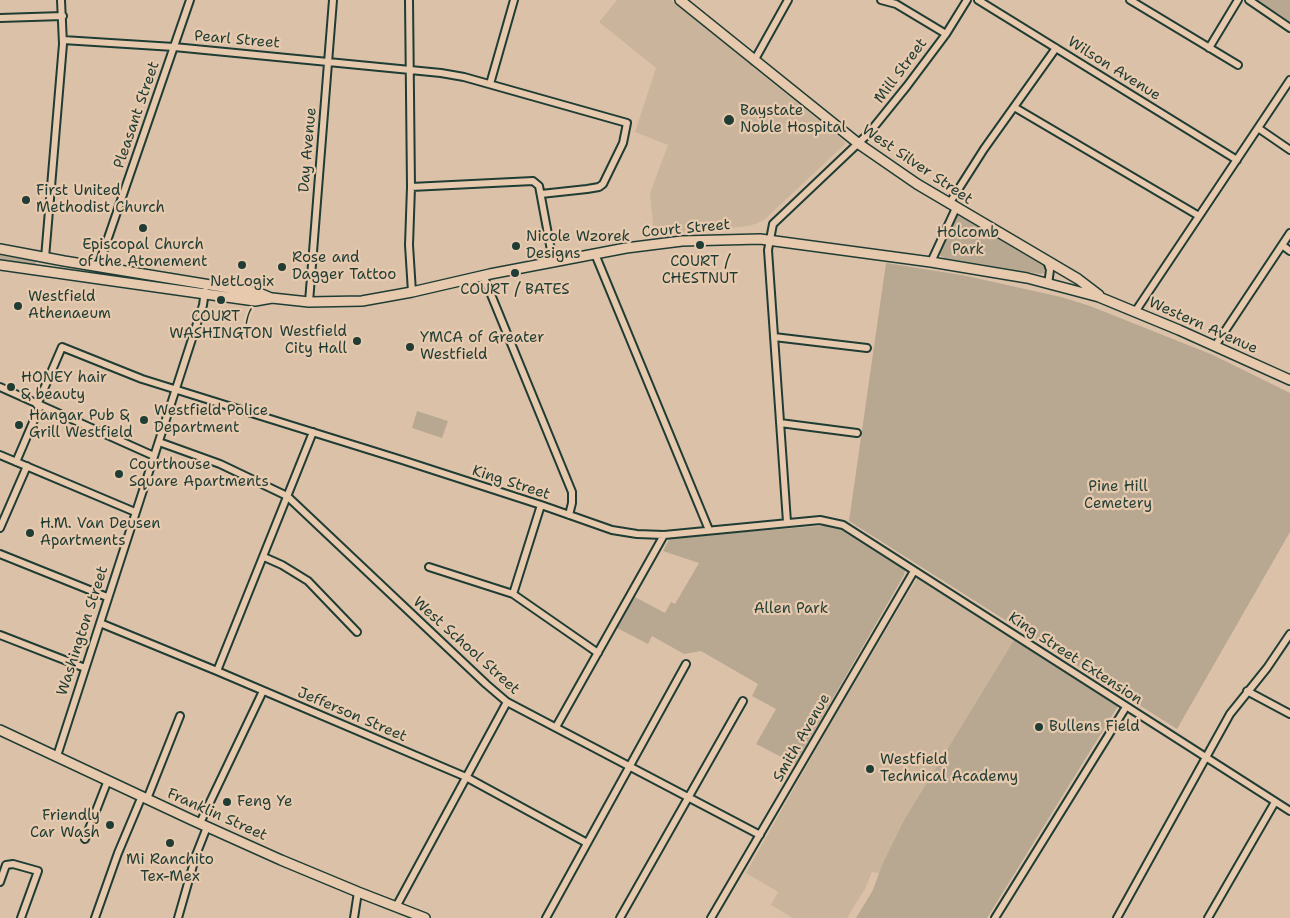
<!DOCTYPE html>
<html>
<head>
<meta charset="utf-8">
<style>
	body { margin:0 }
	canvas { display:block; background:#dbc1a7 }
</style>
</head>
<body>
<canvas width="1290" height="918"></canvas>
<script>
const context = document.querySelector('canvas').getContext('2d');
context.lineJoin = 'round';
function fillPath(path, color) { context.fillStyle = color; context.fill(path, 'evenodd'); }
const poly = rows => new Path2D(rows.map(r => 'M' + r).join(''));
function trace(path, color, width, dash) { context.strokeStyle = color; context.lineWidth = width; context.lineCap = dash ? 'butt' : 'round'; context.setLineDash(dash || []); context.stroke(path); }
function drawText(font, color, halo, rows, align = 'center') {
  context.font = font + ' "Shantell Sans",sans-serif'; context.lineWidth = 4.5; context.setLineDash([]); context.textBaseline = 'middle'; context.strokeStyle = halo; context.fillStyle = color; for (const [text, x, y, turn = 0] of rows) {
    context.save(); context.translate(x, y); context.rotate((+turn || 0) * Math.PI / 180); context.textAlign = isNaN(turn) ? turn : align; if (halo) context.strokeText(text, 0, 0); context.fillText(text, 0, 0); context.restore();
  }
}
fillPath(poly([
	[617,0,671,0,844,141,845,144,764,220,758,223,749,226,654,235,650,193,668,145,635,132,656,68,599,22],
	[917,578,1014,640,904,820,879,873,872,872,865,889,847,918,793,918,771,905,778,892,746,873,831,723]
]), '#cab59c');
fillPath(poly([
	[1249,0,1290,0,1290,28],
	[959,214,1041,262,1045,266,1044,273,1041,274,944,258,940,255,956,215],
	[0,255,36,261,36,265,0,261],
	[886,263,962,275,1061,297,1090,306,1213,355,1290,393,1290,532,1177,729,849,521],
	[417,411,448,421,442,438,412,428],
	[833,525,905,570,904,575,795,764,756,744,776,709,752,696,758,684,701,651,684,654,652,636,648,644,617,628,635,597,665,613,671,602,675,604,699,563,663,551,670,538],
	[1014,640,1118,706,987,918,856,918,873,890,882,865,904,820]
]), '#b8a892');
const minor = poly([
	[409,0,411,187,409,245,412,292],
	[881,0,896,4,946,34],
	[978,0,1237,160],
	[1130,0,1238,65],
	[1249,0,1290,28],
	[0,18,63,16],
	[63,40,174,47,441,73,464,77,627,123,623,143,603,184,599,187,587,189,541,194],
	[1209,48,1238,0],
	[754,61,788,0],
	[490,84,514,0],
	[1014,107,1199,216],
	[1258,128,1290,150],
	[411,187,533,181,539,186,553,261],
	[949,204,984,149,1056,48],
	[1282,245,1290,251],
	[595,254,709,530],
	[45,258,63,44,61,0],
	[1047,261,1050,270,1048,284],
	[931,262,956,208],
	[98,267,190,0],
	[483,275,572,492,572,503,569,515],
	[309,302,333,0],
	[1135,312,1290,80],
	[774,337,867,348],
	[1215,346,1290,233],
	[0,387,154,456],
	[37,405,62,347,142,379,402,460,541,505,612,530,637,534,664,535,820,520,843,525,1290,811],
	[780,423,857,433],
	[159,442,220,464,287,496,486,684,507,702,760,835],
	[0,455,135,512],
	[16,462,40,406],
	[787,522,768,250,773,224,869,133,907,86,946,34,967,0],
	[0,528,27,466],
	[0,554,107,597],
	[264,557,282,565,308,581,357,632],
	[429,567,513,594,598,653],
	[513,594,541,505],
	[100,623,217,671,466,777,587,843],
	[0,635,85,668],
	[217,671,313,432],
	[1247,691,1290,714],
	[556,727,664,535],
	[57,756,203,305,205,291],
	[147,799,180,716],
	[200,823,263,691],
	[85,839,108,780],
	[6,865,13,864,38,871,21,918],
	[0,882,6,865],
	[396,907,507,702],
	[95,918,118,853,142,796],
	[178,918,196,855,207,827],
	[354,918,358,892],
	[546,918,686,664],
	[620,918,743,701],
	[711,918,914,571],
	[995,918,1126,707],
	[1117,918,1230,714,1267,668,1290,634],
	[1208,918,1275,802]
]);
const major = poly([
	[680,0,859,144,917,184,1078,279,1099,295],
	[0,249,64,261,259,293,271,298],
	[0,265,255,301,272,298,309,302,362,301,412,292,490,274,626,248,682,241,760,239,931,262,1027,278,1099,297,1179,330,1290,380],
	[0,730,192,820,281,860,358,892,425,918]
]);
trace(minor, '#1f3d34', 10);
trace(major, '#1f3d34', 12);
trace(minor, '#e7c9ae', 6);
trace(major, '#e7c9ae', 9);
for (const [x, y, r, color] of [
	[729,120,6,"#1f3d34"],
	[26,200,5,"#1f3d34"],
	[143,228,5,"#1f3d34"],
	[700,245,5,"#1f3d34"],
	[516,246,5,"#1f3d34"],
	[242,265,5,"#1f3d34"],
	[282,267,5,"#1f3d34"],
	[515,273,5,"#1f3d34"],
	[221,300,5,"#1f3d34"],
	[18,306,5,"#1f3d34"],
	[357,341,5,"#1f3d34"],
	[410,347,5,"#1f3d34"],
	[11,387,5,"#1f3d34"],
	[144,420,5,"#1f3d34"],
	[19,425,5,"#1f3d34"],
	[119,474,5,"#1f3d34"],
	[30,533,5,"#1f3d34"],
	[1039,727,5,"#1f3d34"],
	[870,769,5,"#1f3d34"],
	[227,802,5,"#1f3d34"],
	[110,825,5,"#1f3d34"],
	[170,843,5,"#1f3d34"]
]) { const dot = new Path2D(); dot.arc(x, y, r, 0, 2 * Math.PI); context.fillStyle = color; context.fill(dot); trace(dot, '#e7c9ae', 2); }
drawText('15px', '#1f3d34', '#e7c9ae', [
	["Pearl Street",237,40,5],
	["Wilson Avenue",1114,69,32],
	["Mill Street",901,71,-53],
	["Pleasant Street",137,115,-71],
	["Day Avenue",308,150,-85],
	["West Silver Street",917,165,34],
	["Court Street",686,229,-5],
	["Western Avenue",1203,326,24],
	["King Street",511,483,18],
	["Washington Street",83,631,-72],
	["West School Street",466,646,42],
	["King Street Extension",1075,659,33],
	["Jefferson Street",352,715,23],
	["Smith Avenue",802,738,-60],
	["Franklin Street",217,815,24]
]);
drawText('15px', '#1f3d34', '#e7c9ae', [
	["Baystate",740,111],
	["Noble Hospital",740,128],
	["First United",36,191],
	["Methodist Church",36,208],
	["Nicole Wzorek",526,237],
	["Designs",526,254],
	["Episcopal Church",143,245,"center"],
	["of the Atonement",143,262,"center"],
	["Rose and",292,258],
	["Dagger Tattoo",292,275],
	["COURT /",700,262,"center"],
	["CHESTNUT",700,279,"center"],
	["NetLogix",242,282,"center"],
	["COURT / BATES",515,290,"center"],
	["Westfield",28,297],
	["Athenaeum",28,314],
	["COURT /",221,317,"center"],
	["WASHINGTON",221,334,"center"],
	["Westfield",347,332,"right"],
	["City Hall",347,349,"right"],
	["YMCA of Greater",420,338],
	["Westfield",420,355],
	["HONEY hair",21,378],
	["& beauty",21,395],
	["Westfield Police",154,411],
	["Department",154,428],
	["Hangar Pub &",29,416],
	["Grill Westfield",29,433],
	["Courthouse",129,465],
	["Square Apartments",129,482],
	["H.M. Van Deusen",40,524],
	["Apartments",40,541],
	["Bullens Field",1049,727],
	["Westfield",880,760],
	["Technical Academy",880,777],
	["Feng Ye",237,802],
	["Friendly",100,816,"right"],
	["Car Wash",100,833,"right"],
	["Mi Ranchito",170,860,"center"],
	["Tex-Mex",170,877,"center"]
], 'left');
drawText('15px', '#274239', '#e7c9ae', [
	["Holcomb",968,233],
	["Park",968,250],
	["Pine Hill",1118,487],
	["Cemetery",1118,504],
	["Allen Park",791,609]
]);
</script>
</body>
</html>
